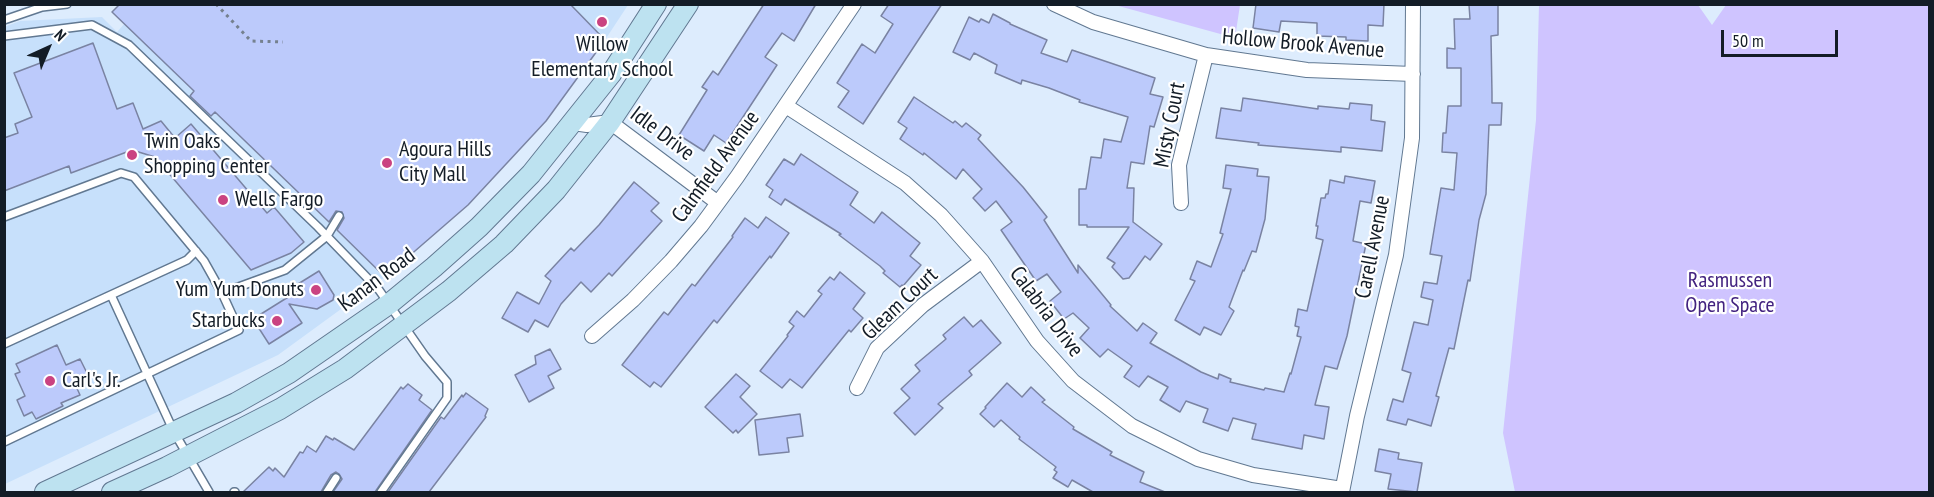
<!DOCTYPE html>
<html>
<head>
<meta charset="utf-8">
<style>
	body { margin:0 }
	#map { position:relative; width:1934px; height:497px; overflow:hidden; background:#ddecfd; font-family:"PT Sans Narrow",sans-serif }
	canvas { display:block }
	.frame { position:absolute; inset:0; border:6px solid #131c26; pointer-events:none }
	.north { position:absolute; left:18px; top:18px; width:60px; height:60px; -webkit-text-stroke:4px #fff; paint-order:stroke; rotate:44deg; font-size:16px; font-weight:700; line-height:24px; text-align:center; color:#131c26 }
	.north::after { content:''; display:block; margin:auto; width:21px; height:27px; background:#131c26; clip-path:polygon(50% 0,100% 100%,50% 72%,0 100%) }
	.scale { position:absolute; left:1721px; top:30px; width:117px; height:27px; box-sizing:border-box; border:3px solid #131c26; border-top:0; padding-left:8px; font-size:18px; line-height:21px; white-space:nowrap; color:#131c26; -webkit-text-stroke:4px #fff; paint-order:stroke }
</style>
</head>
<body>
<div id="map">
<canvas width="1934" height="497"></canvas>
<div class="frame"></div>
<div class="north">N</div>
<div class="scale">50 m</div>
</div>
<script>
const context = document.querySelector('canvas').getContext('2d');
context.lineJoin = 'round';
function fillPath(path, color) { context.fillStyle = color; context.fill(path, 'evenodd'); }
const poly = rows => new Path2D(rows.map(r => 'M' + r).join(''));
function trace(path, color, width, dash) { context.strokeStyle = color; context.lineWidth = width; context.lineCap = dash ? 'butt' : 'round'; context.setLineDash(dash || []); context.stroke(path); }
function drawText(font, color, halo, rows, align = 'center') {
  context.font = font + ' "PT Sans Narrow",sans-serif'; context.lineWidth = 4.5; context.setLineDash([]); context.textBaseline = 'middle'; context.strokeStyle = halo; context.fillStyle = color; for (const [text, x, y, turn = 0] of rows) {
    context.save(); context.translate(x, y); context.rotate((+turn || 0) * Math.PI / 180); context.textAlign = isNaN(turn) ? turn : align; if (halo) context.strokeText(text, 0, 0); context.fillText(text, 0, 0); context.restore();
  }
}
fillPath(poly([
	[570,5,628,5,605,40],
	[102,17,117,32,125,23,385,277,278,355,5,484,4,27,20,21]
]), '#c7e0fb');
fillPath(poly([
	[1115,5,1240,5,1235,38],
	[1539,5,1698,5,1712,25,1726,5,1929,5,1929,492,1515,492,1503,433,1536,120]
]), '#cfc4ff');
const building = poly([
	[120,4,570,4,605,40,546,121,468,205,385,277,337,230,344,218,342,212,336,211,329,222,215,112,211,116,190,96,194,91,112,12,120,4],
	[764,4,816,4,794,41,782,33,765,57,777,65,726,143,714,135,704,151,679,135,707,90,702,87,713,71,718,75,764,4],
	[889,4,942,4,863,124,838,107,849,91,837,83,862,44,875,53,893,24,881,16,889,4],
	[1256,4,1384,4,1383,26,1368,25,1368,41,1346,40,1346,37,1317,36,1317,23,1281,21,1279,32,1253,28,1256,4],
	[1469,5,1498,5,1498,35,1491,36,1492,94,1492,103,1502,103,1501,125,1489,125,1486,194,1479,220,1470,281,1468,280,1454,349,1449,348,1436,396,1439,397,1431,426,1408,419,1406,425,1387,420,1393,399,1403,402,1411,373,1402,370,1414,322,1428,325,1433,300,1421,297,1424,282,1437,284,1442,256,1430,254,1441,188,1454,190,1457,153,1442,152,1443,133,1446,133,1448,106,1461,106,1461,68,1447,68,1447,48,1455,49,1454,19,1470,19,1469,5],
	[993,14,1010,23,1010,24,1047,40,1041,53,1067,62,1072,50,1155,78,1150,94,1163,97,1154,127,1150,126,1144,164,1131,162,1127,188,1134,188,1133,222,1162,244,1150,260,1145,256,1129,278,1123,279,1112,267,1115,263,1107,258,1129,227,1087,227,1087,225,1079,225,1079,189,1086,189,1091,157,1101,158,1104,139,1121,142,1128,117,1079,102,1080,100,1049,88,1022,80,1021,84,995,73,997,65,974,53,970,60,953,52,969,17,979,22,981,19,989,23,993,14],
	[93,43,117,109,133,103,143,129,161,121,175,138,191,124,267,213,274,207,304,242,291,253,251,270,155,157,132,150,71,173,69,166,4,191,4,138,18,133,15,124,32,117,14,73,93,43],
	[914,97,953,123,955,121,962,127,966,123,981,135,978,139,1023,187,1047,217,1044,220,1078,273,1078,265,1111,305,1110,306,1137,331,1143,323,1157,333,1150,343,1201,372,1218,379,1219,374,1231,379,1230,382,1264,390,1265,388,1284,392,1290,373,1291,374,1301,337,1297,336,1299,327,1295,326,1298,309,1307,311,1323,240,1316,238,1318,226,1316,226,1321,198,1325,198,1326,194,1328,194,1330,180,1344,183,1345,176,1375,181,1371,203,1360,201,1353,241,1366,244,1347,336,1337,369,1325,366,1315,405,1329,407,1324,439,1304,435,1302,449,1252,439,1256,424,1233,418,1228,431,1203,422,1208,409,1186,401,1180,412,1160,400,1168,387,1148,376,1139,387,1124,377,1132,366,1108,349,1100,357,1080,338,1089,328,1073,313,1064,319,1050,301,1061,292,1047,274,1036,281,1001,230,1012,222,996,201,985,211,973,198,982,189,963,169,956,179,924,153,923,155,900,139,907,128,898,122,914,97],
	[1243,98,1318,109,1318,106,1349,109,1350,103,1372,105,1371,120,1385,122,1382,151,1341,147,1341,152,1258,145,1259,143,1216,138,1221,108,1241,111,1243,98],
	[801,154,858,192,850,205,874,223,882,212,920,243,910,256,921,265,903,286,902,285,900,287,883,273,885,271,880,266,839,235,841,234,785,199,781,205,769,197,773,190,766,185,784,159,794,165,801,154],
	[1226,165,1258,169,1257,176,1269,177,1265,219,1256,252,1252,251,1244,271,1243,270,1229,307,1234,311,1221,335,1204,327,1200,335,1175,320,1195,281,1190,279,1197,261,1211,267,1223,234,1220,233,1231,189,1223,188,1226,165],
	[634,182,659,203,651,211,662,221,612,276,609,273,591,292,581,282,561,304,548,327,535,320,528,332,502,318,517,292,539,304,551,281,545,276,571,248,574,251,599,225,634,182],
	[766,217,789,233,771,258,770,256,717,323,714,320,661,387,654,382,650,387,622,365,664,312,668,315,692,284,695,286,733,237,732,236,745,218,758,228,766,217],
	[319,271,334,295,333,300,317,309,289,304,302,323,269,344,253,319,301,289,298,284,319,271],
	[840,272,865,293,853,309,863,318,851,332,849,330,802,388,790,379,782,388,760,371,788,336,787,335,794,326,789,322,797,311,804,317,822,294,818,291,830,277,834,280,840,272],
	[964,317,973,327,981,320,1001,343,969,371,972,375,938,404,943,408,915,435,894,413,910,398,901,389,920,371,915,365,946,339,943,335,964,317],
	[57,345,66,365,80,359,89,377,75,384,80,395,61,403,63,406,36,419,32,412,24,416,17,400,25,396,15,374,20,372,16,364,57,345],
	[550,349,561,369,548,376,554,388,529,402,515,375,536,364,535,356,550,349],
	[736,374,750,386,740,397,757,414,738,433,736,430,733,433,705,407,736,374],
	[1007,383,1022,397,1031,387,1045,400,1042,402,1074,427,1073,429,1112,452,1110,455,1144,472,1140,482,1165,492,1093,492,1072,480,1068,487,1053,478,1057,472,1054,470,1056,467,1019,439,1020,437,1001,420,994,427,980,414,986,408,985,407,1007,383],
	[408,384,422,395,419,400,432,410,375,492,333,492,342,479,339,474,336,472,331,475,321,492,243,492,269,467,273,471,275,468,284,477,300,452,303,453,307,446,316,452,326,436,333,440,334,438,354,450,401,387,403,389,408,384],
	[466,393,488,409,485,416,486,417,429,492,388,492,441,417,444,419,462,395,463,397,466,393],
	[800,414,803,436,787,438,789,452,759,455,755,420,800,414],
	[1379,449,1399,453,1398,459,1422,463,1417,492,1388,489,1391,474,1375,471,1379,449]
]);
fillPath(building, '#bccafb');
trace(building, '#7a83a2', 1.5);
const service = poly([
	[4,20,42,7,67,4],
	[4,36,92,25,129,45,318,227,379,290,425,356,447,382,447,398,381,492],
	[4,217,121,173,134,177,204,261,222,293,285,270,327,236,339,216],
	[111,295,174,432,209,492],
	[4,344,187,260,196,251],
	[4,442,239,330,222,293],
	[234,492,235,492],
	[327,492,336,478]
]);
const minor = poly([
	[1054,4,1093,22,1206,55,1307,70,1413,74],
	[786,106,905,183,941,215,982,261,1037,341,1073,381,1132,426,1198,459,1253,475,1342,489],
	[573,123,587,125,610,122,718,203],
	[1181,203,1179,165,1206,55],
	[592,336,633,300,671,261,701,226,737,177,854,4],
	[857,388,877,348,923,305,982,261],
	[1342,492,1357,416,1396,255,1412,138,1413,4]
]);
const secondary = poly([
	[45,492,236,403,289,373,389,304,434,267,479,227,531,174,611,74,656,4],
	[112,492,167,467,280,409,345,369,449,291,504,244,556,190,610,122,688,4]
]);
trace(service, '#617891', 10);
trace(minor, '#617891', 16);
trace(secondary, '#617891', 22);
trace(poly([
	[216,4,251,41,283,42]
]), '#75818f', 3, [3, 4.5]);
trace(service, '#fff', 7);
trace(minor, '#fff', 14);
trace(secondary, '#bde2f0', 20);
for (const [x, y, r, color] of [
	[602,22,6,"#ca4381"],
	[132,155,6,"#ca4381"],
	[387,163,6,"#ca4381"],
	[223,200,6,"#ca4381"],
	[316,290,6,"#ca4381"],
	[277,321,6,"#ca4381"],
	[50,381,6,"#ca4381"]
]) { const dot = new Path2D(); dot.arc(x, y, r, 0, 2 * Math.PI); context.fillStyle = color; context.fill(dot); trace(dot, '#fff', 2); }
drawText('22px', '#131c26', '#fff', [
	["Hollow Brook Avenue",1303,44,5],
	["Misty Court",1170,125,-79],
	["Idle Drive",662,134,37],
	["Calmfield Avenue",716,167,-54],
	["Carell Avenue",1373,247,-79],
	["Kanan Road",377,280,-37],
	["Gleam Court",900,304,-43],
	["Calabria Drive",1046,312,53]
]);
drawText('22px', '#131c26', '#fff', [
	["Willow",602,45,"center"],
	["Elementary School",602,70,"center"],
	["Twin Oaks",144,142],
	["Shopping Center",144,167],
	["Agoura Hills",399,150],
	["City Mall",399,175],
	["Wells Fargo",235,200],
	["Yum Yum Donuts",304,290,"right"],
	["Starbucks",265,321,"right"],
	["Carl's Jr.",62,381]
], 'left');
drawText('22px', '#432380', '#fff', [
	["Rasmussen",1730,281],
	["Open Space",1730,306]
]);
</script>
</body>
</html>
